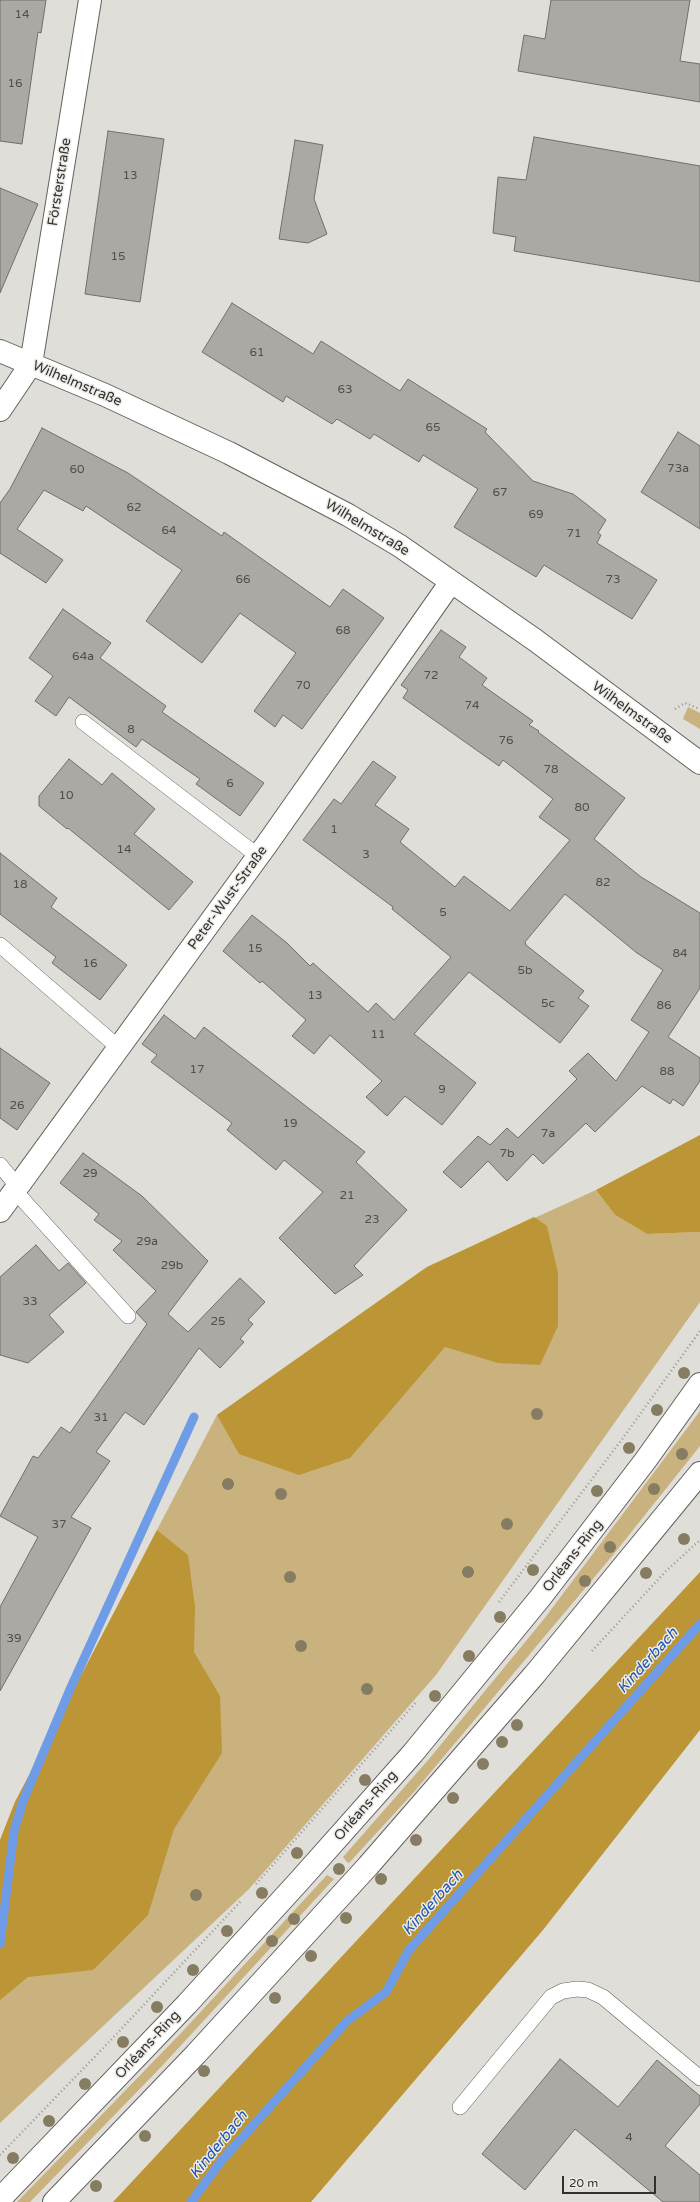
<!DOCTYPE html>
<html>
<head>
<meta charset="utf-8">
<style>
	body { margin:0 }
	#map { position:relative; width:700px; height:2202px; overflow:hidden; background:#e0ded8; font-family:"Varela Round",sans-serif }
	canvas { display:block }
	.scale { position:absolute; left:562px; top:2176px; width:94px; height:18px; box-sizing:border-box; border:2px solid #32312e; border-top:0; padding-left:5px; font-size:12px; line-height:14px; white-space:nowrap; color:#32312e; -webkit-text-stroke:3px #edebe5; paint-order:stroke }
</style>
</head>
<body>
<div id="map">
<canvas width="700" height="2202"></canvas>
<div class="scale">20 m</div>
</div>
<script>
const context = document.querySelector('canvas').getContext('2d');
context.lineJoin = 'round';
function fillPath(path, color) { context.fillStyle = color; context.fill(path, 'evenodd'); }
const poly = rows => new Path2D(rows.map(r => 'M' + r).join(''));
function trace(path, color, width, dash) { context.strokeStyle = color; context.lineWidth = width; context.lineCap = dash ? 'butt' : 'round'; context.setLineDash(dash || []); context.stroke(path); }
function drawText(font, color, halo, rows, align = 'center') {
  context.font = font + ' "Varela Round",sans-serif'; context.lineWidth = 3; context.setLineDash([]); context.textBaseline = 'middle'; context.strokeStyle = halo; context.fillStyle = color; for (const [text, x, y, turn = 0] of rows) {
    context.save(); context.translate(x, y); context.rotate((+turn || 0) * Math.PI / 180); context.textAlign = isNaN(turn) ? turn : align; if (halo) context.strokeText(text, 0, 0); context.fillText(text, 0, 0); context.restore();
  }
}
fillPath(poly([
	[688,707,700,713,700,729,683,719],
	[596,1190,615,1215,647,1234,700,1232,700,1302,436,1675,249,1889,0,2123,0,1840,15,1802,217,1415,427,1267],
	[700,1411,700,1446,613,1555,414,1792,349,1863,347,1862,343,1857,429,1759,544,1619],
	[327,1875,334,1879,162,2066,30,2202,17,2202,182,2032]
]), '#c9b27e');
fillPath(poly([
	[700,1135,700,1232,647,1234,615,1215,596,1190],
	[534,1217,547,1226,558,1273,558,1326,540,1365,498,1363,445,1347,350,1458,299,1475,239,1454,217,1415,427,1267],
	[157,1530,188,1555,195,1607,194,1652,220,1696,222,1753,174,1829,148,1915,93,1970,28,1977,0,2000,0,1840,15,1802],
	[700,1572,700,1730,543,1930,311,2202,113,2202]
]), '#bc9636');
trace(poly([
	[0,1944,14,1831,23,1801,71,1687,194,1417],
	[191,2202,222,2160,347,2021,386,1992,409,1950,700,1624]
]), '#6f9ce6', 9);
const building = poly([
	[0,0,46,0,41,33,38,32,22,144,0,141,0,0],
	[551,0,690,0,680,61,700,64,700,102,518,71,524,35,545,39,551,0],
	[108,131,164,139,140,302,85,294,108,131],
	[534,137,700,166,700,282,514,251,516,237,493,233,498,177,526,180,534,137],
	[295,140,323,145,314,199,327,234,308,243,279,239,295,140],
	[0,188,38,204,0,293,0,188],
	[232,303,313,354,321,341,400,391,408,379,487,429,485,432,533,481,573,494,585,503,606,520,598,533,601,535,597,543,657,580,632,619,544,565,536,577,454,527,478,489,423,455,419,462,374,434,370,439,337,419,332,424,286,396,283,402,202,352,232,303],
	[42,428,128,473,222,536,224,532,330,607,343,589,384,618,302,729,283,715,275,727,254,711,296,653,240,613,202,663,146,621,182,570,86,506,83,511,44,490,17,529,63,560,46,583,0,553,0,503,10,489,42,428],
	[678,432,700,446,700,529,641,492,678,432],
	[63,609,111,643,100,658,166,706,162,712,264,783,240,816,196,784,200,779,142,739,136,747,69,697,56,716,35,701,53,676,29,658,63,609],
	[441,630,466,647,459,657,487,678,482,685,533,721,529,725,539,731,538,732,625,798,594,839,641,877,700,913,700,988,668,1037,700,1058,700,1081,683,1106,673,1099,670,1104,642,1086,595,1132,586,1123,543,1164,533,1154,507,1181,488,1161,461,1188,443,1172,478,1136,490,1145,507,1128,518,1138,577,1079,569,1071,588,1053,616,1081,649,1032,631,1020,663,970,637,953,565,894,525,942,526,945,584,991,578,998,589,1006,560,1043,469,972,414,1034,476,1083,442,1125,405,1096,387,1116,366,1097,382,1081,330,1035,314,1054,292,1036,306,1020,262,981,260,983,223,951,252,915,287,943,310,966,313,963,368,1012,376,1003,394,1020,451,957,392,909,393,907,303,840,334,799,341,804,373,761,396,777,375,805,409,829,400,842,455,887,464,876,510,911,570,840,539,817,553,799,503,760,499,766,403,698,408,690,401,685,441,630],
	[69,759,102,785,112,773,155,809,134,834,193,882,169,910,68,828,67,829,39,806,39,796,69,759],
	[0,853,57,898,51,907,127,965,100,1000,52,963,56,957,0,914,0,853],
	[164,1015,195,1039,204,1027,365,1152,356,1162,407,1210,354,1266,363,1275,335,1294,279,1238,323,1192,284,1160,276,1170,227,1130,232,1123,151,1062,157,1055,142,1044,164,1015],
	[0,1048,50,1083,17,1130,0,1118,0,1048],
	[83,1153,142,1196,208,1261,168,1314,188,1332,240,1278,265,1302,248,1320,253,1324,240,1339,244,1342,220,1368,199,1348,144,1425,125,1412,96,1452,110,1461,71,1517,91,1528,0,1691,0,1607,38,1537,0,1516,33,1456,38,1458,61,1427,70,1433,147,1324,136,1312,156,1291,113,1250,122,1241,94,1220,99,1214,60,1183,83,1153],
	[36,1245,59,1271,68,1263,86,1283,49,1315,64,1332,28,1363,0,1355,0,1277,36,1245],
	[560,2059,618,2107,657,2060,700,2096,700,2104,665,2146,700,2175,700,2202,663,2202,575,2129,525,2190,482,2154,560,2059]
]);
fillPath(building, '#aba9a4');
trace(building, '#716f6a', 1);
const service = poly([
	[83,722,258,856],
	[0,945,119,1048],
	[0,1165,18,1187],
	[15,1191,128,1316],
	[460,2107,551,1997,563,1991,577,1989,588,1990,603,1997,700,2078]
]);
const minor = poly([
	[0,351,105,395,229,453,348,515,400,546,535,640,700,763],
	[0,410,31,364,90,0],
	[0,1211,267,844,451,582]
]);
const primary = poly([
	[0,2199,187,2004,301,1879,413,1753,540,1598,645,1461,700,1384],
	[54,2202,196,2054,368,1866,535,1674,700,1473]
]);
trace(service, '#64625d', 16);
trace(minor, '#64625d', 24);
trace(primary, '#64625d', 24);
trace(poly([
	[675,709,685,703,700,709],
	[499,1602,623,1438,700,1331],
	[592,1651,666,1571,700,1540],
	[256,1884,417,1701],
	[0,2155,110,2041,241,1901]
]), '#999893', 2.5, [1, 3]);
trace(service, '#fff', 15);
trace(minor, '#fff', 22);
trace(primary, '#fff', 22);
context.fillStyle = '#867c62';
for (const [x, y] of [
	[684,1373],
	[657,1410],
	[537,1414],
	[629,1448],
	[682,1454],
	[228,1484],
	[654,1489],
	[597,1491],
	[281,1494],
	[507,1524],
	[684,1539],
	[610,1547],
	[533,1570],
	[468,1572],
	[646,1573],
	[290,1577],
	[585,1581],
	[500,1617],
	[301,1646],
	[469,1656],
	[367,1689],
	[435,1696],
	[517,1725],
	[502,1742],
	[483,1764],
	[365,1780],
	[453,1798],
	[416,1840],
	[297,1853],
	[339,1869],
	[381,1879],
	[262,1893],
	[196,1895],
	[346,1918],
	[294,1919],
	[227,1931],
	[272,1941],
	[311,1956],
	[193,1970],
	[275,1998],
	[157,2007],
	[123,2042],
	[204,2071],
	[85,2084],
	[49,2121],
	[145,2136],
	[13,2158],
	[96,2186]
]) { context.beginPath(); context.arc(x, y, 6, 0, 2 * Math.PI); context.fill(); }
drawText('12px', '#504f4c', null, [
	["14",22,15],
	["16",15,84],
	["13",130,176],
	["15",118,257],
	["61",257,353],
	["63",345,390],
	["65",433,428],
	["73a",678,469],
	["60",77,470],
	["67",500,493],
	["62",134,508],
	["69",536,515],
	["64",169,531],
	["71",574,534],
	["66",243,580],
	["73",613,580],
	["68",343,631],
	["64a",83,657],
	["72",431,676],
	["70",303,686],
	["74",472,706],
	["8",131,730],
	["76",506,741],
	["78",551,770],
	["6",230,784],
	["10",66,796],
	["80",582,808],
	["1",334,830],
	["14",124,850],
	["3",366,855],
	["82",603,883],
	["18",20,885],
	["5",443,913],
	["15",255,949],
	["84",680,954],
	["16",90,964],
	["5b",525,971],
	["13",315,996],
	["5c",548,1004],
	["86",664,1006],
	["11",378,1035],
	["17",197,1070],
	["88",667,1072],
	["9",442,1090],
	["26",17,1106],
	["19",290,1124],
	["7a",548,1134],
	["7b",507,1154],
	["29",90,1174],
	["21",347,1196],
	["23",372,1220],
	["29a",147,1242],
	["29b",172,1266],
	["33",30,1302],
	["25",218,1322],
	["31",101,1418],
	["37",59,1525],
	["39",14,1639],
	["4",629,2138]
]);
drawText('14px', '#32312e', '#edebe5', [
	["Försterstraße",60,182,-81],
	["Wilhelmstraße",77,384,23],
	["Wilhelmstraße",367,528,31],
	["Wilhelmstraße",632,713,36],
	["Peter-Wust-Straße",228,898,-54],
	["Orléans-Ring",573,1556,-52],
	["Orléans-Ring",366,1806,-49],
	["Orléans-Ring",148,2045,-47]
]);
drawText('italic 15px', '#1e53aa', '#edebe5', [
	["Kinderbach",648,1661,-48],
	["Kinderbach",433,1903,-48],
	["Kinderbach",219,2145,-51]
]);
</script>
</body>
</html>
